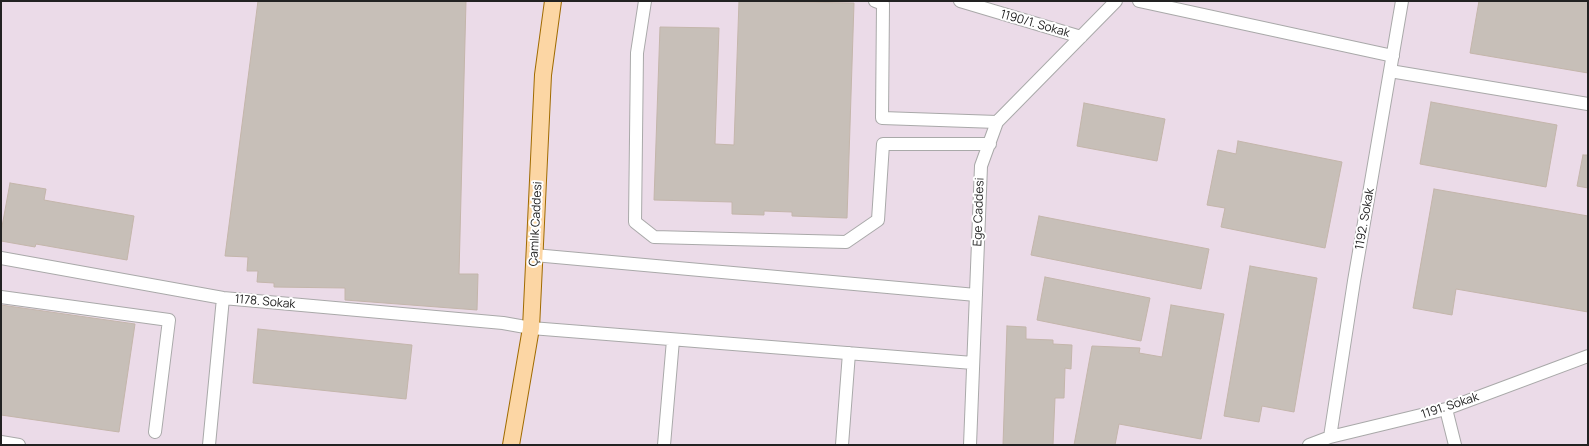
<!DOCTYPE html>
<html>
<head>
<meta charset="utf-8">
<style>
	body { margin:0 }
	#map { position:relative; width:1589px; height:446px; overflow:hidden; background:#f2efe9; font-family:Manrope,sans-serif }
	canvas { display:block }
	.frame { position:absolute; inset:0; border:2px solid #222; pointer-events:none }
</style>
</head>
<body>
<div id="map">
<canvas width="1589" height="446"></canvas>
<div class="frame"></div>
</div>
<script>
const context = document.querySelector('canvas').getContext('2d');
context.lineJoin = 'round';
function fillPath(path, color) { context.fillStyle = color; context.fill(path, 'evenodd'); }
const poly = rows => new Path2D(rows.map(r => 'M' + r).join(''));
function trace(path, color, width, dash) { context.strokeStyle = color; context.lineWidth = width; context.lineCap = dash ? 'butt' : 'round'; context.setLineDash(dash || []); context.stroke(path); }
function drawText(font, color, halo, rows, align = 'center') {
  context.font = font + ' Manrope,sans-serif'; context.lineWidth = 4; context.setLineDash([]); context.textBaseline = 'middle'; context.strokeStyle = halo; context.fillStyle = color; for (const [text, x, y, turn = 0] of rows) {
    context.save(); context.translate(x, y); context.rotate((+turn || 0) * Math.PI / 180); context.textAlign = isNaN(turn) ? turn : align; if (halo) context.strokeText(text, 0, 0); context.fillText(text, 0, 0); context.restore();
  }
}
fillPath(poly([
	[1,1,1588,1,1588,445,1,445]
]), '#ebdbe8');
const building = poly([
	[258,1,466,1,459,274,478,274,477,310,345,300,345,288,274,287,274,283,257,282,258,271,247,271,248,257,225,256,258,1],
	[739,1,854,3,847,218,792,216,792,212,764,211,764,215,732,214,732,202,654,200,660,27,719,28,715,144,734,145,739,1],
	[1479,1,1588,1,1588,73,1470,53,1479,1],
	[1431,102,1557,125,1546,187,1420,164,1431,102],
	[1084,103,1165,119,1157,161,1077,146,1084,103],
	[1238,141,1342,162,1325,248,1221,227,1225,208,1207,205,1218,150,1236,154,1238,141],
	[1583,155,1588,155,1588,188,1577,186,1583,155],
	[10,183,46,189,44,200,134,216,127,260,36,244,35,247,1,241,1,232,10,183],
	[1434,189,1588,216,1588,312,1456,289,1452,315,1413,308,1434,189],
	[1039,216,1209,249,1201,289,1031,255,1039,216],
	[1250,266,1317,278,1294,412,1262,406,1259,422,1224,416,1250,266],
	[1045,277,1150,298,1141,341,1037,320,1045,277],
	[1,305,135,324,119,432,1,415,1,305],
	[1171,305,1224,314,1201,439,1119,424,1115,445,1074,445,1092,346,1140,348,1139,353,1162,357,1171,305],
	[1007,326,1026,327,1026,339,1053,340,1053,344,1072,345,1071,369,1065,368,1064,398,1055,398,1053,445,1003,445,1007,326],
	[258,329,412,345,406,399,253,383,258,329]
]);
fillPath(building, '#c7bfb8');
trace(building, '#c4b6ab', 1);
const minor = poly([
	[645,1,637,53,635,222,654,237,846,242,878,220,883,144,990,144],
	[875,1,883,4,882,118,997,122],
	[960,1,1081,37],
	[1139,1,1393,56],
	[1390,71,1588,104],
	[534,255,976,295],
	[1,258,223,298,503,323,531,328,973,363],
	[1,297,169,320,155,432],
	[1446,409,1455,445],
	[1330,437,1354,281,1402,1],
	[1,442,19,445],
	[209,445,223,298],
	[664,445,673,340],
	[842,445,849,353],
	[970,445,981,166,997,122,1116,1],
	[1309,445,1330,437,1446,409,1588,356]
]);
const major = poly([
	[511,445,531,328,543,75,553,1]
]);
trace(minor, '#a9a9a9', 14);
trace(major, '#a06b00', 18);
trace(minor, '#fff', 12);
trace(major, '#fcd6a4', 16);
drawText('12px', '#222', '#fff', [
	["1190/1. Sokak",1035,24,16],
	["Ege Caddesi",979,212,-88],
	["1192. Sokak",1365,219,-80],
	["Çamlık Caddesi",536,224,-87],
	["1178. Sokak",265,302,5],
	["1191. Sokak",1450,406,-18]
]);
</script>
</body>
</html>
